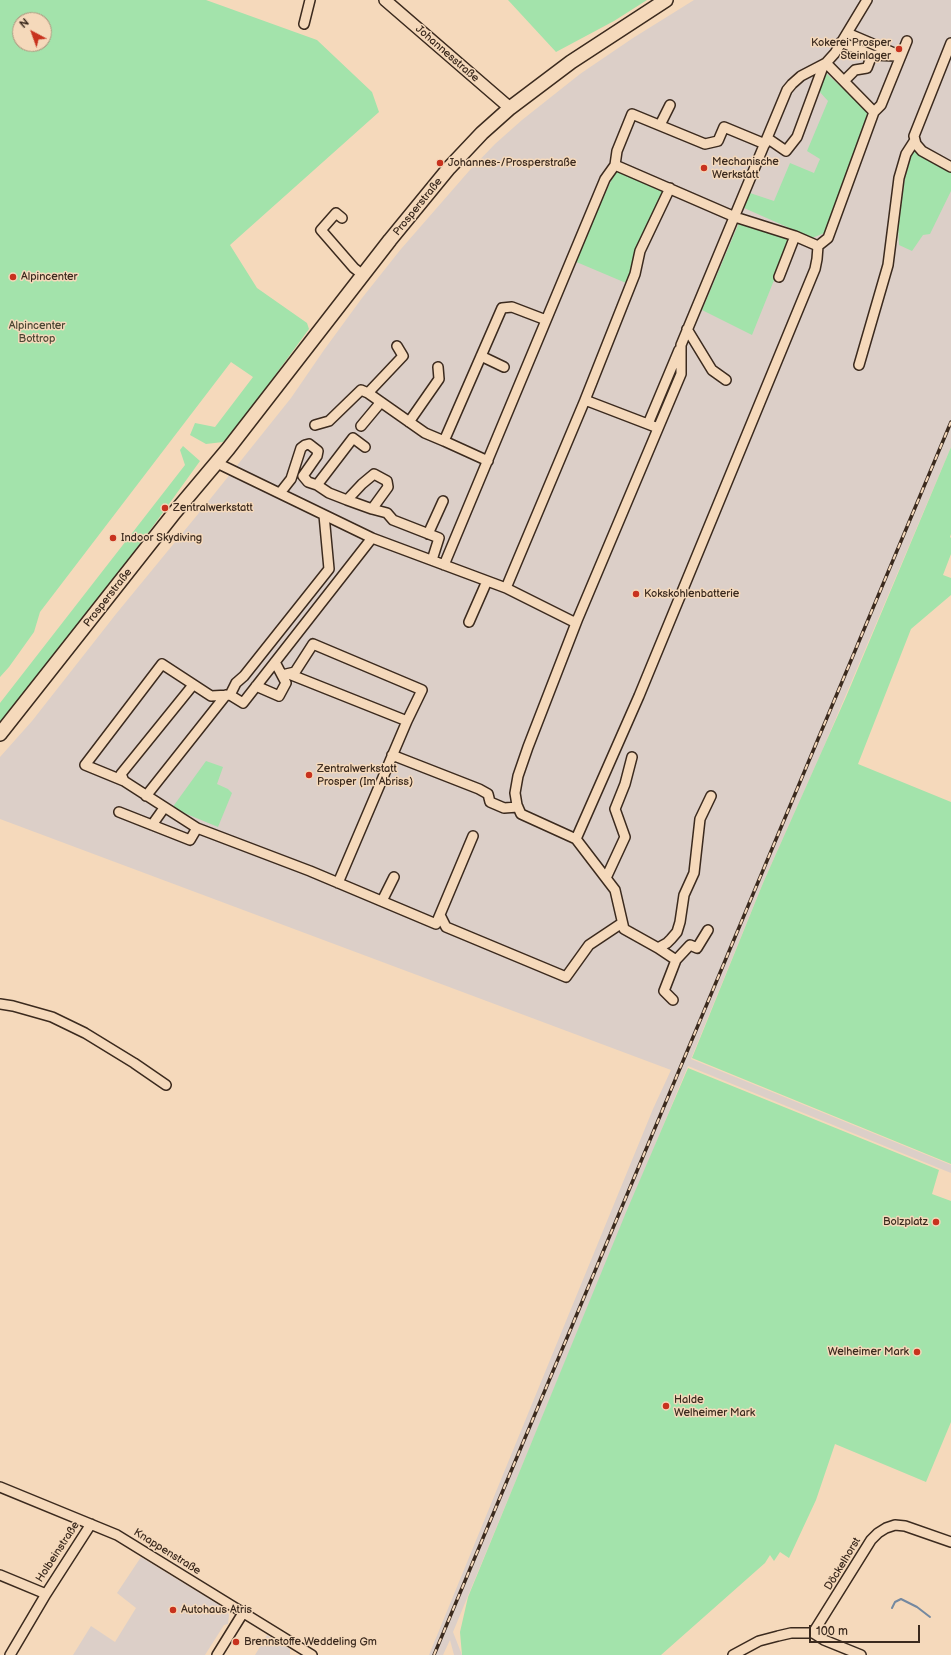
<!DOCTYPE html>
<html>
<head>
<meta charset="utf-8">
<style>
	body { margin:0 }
	#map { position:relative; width:951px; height:1655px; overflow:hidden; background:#f5d9bb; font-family:"Balsamiq Sans",sans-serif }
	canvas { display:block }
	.north { position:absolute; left:12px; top:12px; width:40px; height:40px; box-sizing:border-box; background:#f5d9bb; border:1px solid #ab937c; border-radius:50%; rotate:319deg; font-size:11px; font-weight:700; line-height:16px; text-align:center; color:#3b2a1e }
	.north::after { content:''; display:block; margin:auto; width:14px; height:18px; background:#c8321e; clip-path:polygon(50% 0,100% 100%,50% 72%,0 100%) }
	.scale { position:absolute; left:809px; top:1625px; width:111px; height:18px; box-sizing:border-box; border:2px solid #3b2a1e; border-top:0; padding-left:5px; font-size:12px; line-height:14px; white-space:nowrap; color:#3b2a1e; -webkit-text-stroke:3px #f5d9bb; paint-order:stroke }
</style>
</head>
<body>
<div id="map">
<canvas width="951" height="1655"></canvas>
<div class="north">N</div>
<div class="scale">100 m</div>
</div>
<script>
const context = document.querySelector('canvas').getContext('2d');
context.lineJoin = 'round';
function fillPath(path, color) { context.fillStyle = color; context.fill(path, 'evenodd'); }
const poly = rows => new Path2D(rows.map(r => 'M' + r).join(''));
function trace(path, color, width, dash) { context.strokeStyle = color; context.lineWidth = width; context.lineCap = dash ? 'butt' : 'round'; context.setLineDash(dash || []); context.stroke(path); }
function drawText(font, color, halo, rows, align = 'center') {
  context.font = font + ' "Balsamiq Sans",sans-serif'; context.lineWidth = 3; context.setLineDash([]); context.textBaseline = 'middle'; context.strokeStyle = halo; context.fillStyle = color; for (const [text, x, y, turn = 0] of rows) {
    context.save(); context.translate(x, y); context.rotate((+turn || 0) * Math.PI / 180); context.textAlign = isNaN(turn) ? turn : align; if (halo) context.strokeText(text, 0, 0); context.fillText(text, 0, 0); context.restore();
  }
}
fillPath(poly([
	[694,0,951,0,951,447,822,751,763,883,691,1059,951,1165,951,1173,688,1066,453,1632,462,1655,454,1655,450,1640,443,1655,429,1655,653,1109,671,1070,0,819,0,757,32,721,116,614,203,508,291,398,324,350,362,298,401,249,469,171,495,144,522,120,580,74,633,38],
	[141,1557,226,1609,229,1615,228,1624,224,1625,205,1655,73,1655,91,1626,115,1642,136,1608,117,1593],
	[267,1635,290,1649,290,1655,255,1655]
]), '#dccfc8');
fillPath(poly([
	[0,0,206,0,317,40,372,92,379,112,230,245,257,288,307,323,309,329,240,423,223,442,206,444,190,435,195,423,215,427,253,377,231,362,40,612,34,632,9,667,0,677],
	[20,20,44,20,44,44,20,44],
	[508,0,647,0,614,21,556,52],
	[826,73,871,114,827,232,812,238,744,208,750,193,774,201,790,163,814,173,820,159,807,151,828,101,818,90],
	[913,150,951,171,951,191,930,234,923,235,912,251,899,245,898,226,905,178],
	[617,168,664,187,626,283,574,261],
	[741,218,791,238,752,335,702,310],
	[183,446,200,461,125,565,0,726,0,703,185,465,180,450],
	[951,447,951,534,950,537,951,538,951,554,943,575,951,578,951,595,911,629,858,764,951,802,951,1164,692,1058,763,883,846,697],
	[206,761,223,767,217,784,228,789,232,793,218,827,172,808],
	[688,1068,939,1170,932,1194,951,1201,951,1422,926,1482,835,1444,816,1500,789,1558,780,1552,774,1561,770,1555,765,1563,661,1655,462,1655,460,1632,468,1597,627,1210]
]), '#a3e3ab');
trace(poly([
	[892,1608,895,1602,901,1599,917,1607,930,1617]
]), '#7489a0', 2);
const minor = poly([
	[304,24,310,0],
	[847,33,901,56],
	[841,42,872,55,867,68,855,70,844,81],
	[951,43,914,136,916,144,922,151,951,167],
	[872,55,896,56],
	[874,112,881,105,907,41],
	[660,125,670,105],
	[767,138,786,151,797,137,824,64],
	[765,144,724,127,718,141,705,144,632,114,617,151,615,165,735,217,795,236,818,246,828,238,874,112,826,63],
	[342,218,336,213,321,230,354,268,363,275],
	[779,277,795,236],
	[687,329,712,370,726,380],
	[397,346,403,356,368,393,425,433,444,441],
	[481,356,504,367],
	[859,365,888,265,899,178,906,154,915,140],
	[585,400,635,274,640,251,670,188],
	[409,422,439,379,438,367],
	[648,424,679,350],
	[315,425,329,421,361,390,368,393],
	[361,426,381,402],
	[488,461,444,441,502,308,512,307,546,320],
	[217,463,372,538,506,588,576,623,681,374,681,345,787,90,792,84,801,76,826,63,835,53,867,0],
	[317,485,329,493,347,500,362,484,374,474,387,481,388,487,372,509,347,500],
	[280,493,291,479,301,448,305,445,309,444,318,451,317,456,303,476,308,482,317,485,353,438,365,447],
	[372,509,387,513,393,520,439,538,432,560],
	[428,534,443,501],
	[444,565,605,179,615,165],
	[506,588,585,400,658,428],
	[469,622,487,581],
	[282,675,295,672,313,644,422,690,407,721,289,674],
	[193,685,121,774,124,781,197,828,310,871,436,924,473,836],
	[256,686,279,696,286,683,275,662],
	[230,695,236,683,244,676,329,569,324,515],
	[392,755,479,789,488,794,490,802,504,808,518,807],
	[124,781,85,765,162,664,211,696,230,695,243,703,372,538],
	[146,796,226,695],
	[119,812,190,840,197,828],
	[152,825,164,808],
	[576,839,521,814,517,805,515,793,518,776,528,747,578,618],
	[606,878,625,837,615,809,625,784,632,757],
	[338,883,407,721],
	[382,901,394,877],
	[440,915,446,927,566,977,589,945,622,923],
	[708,930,697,948,690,945,676,960,658,948,624,929,615,890,576,839,639,696,815,269,817,259,818,246],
	[658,948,667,943,671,939,677,932,680,922,684,895,694,873,700,819,711,796],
	[673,1000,664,991,676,960],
	[0,1004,13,1006,52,1017,85,1033,134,1063,166,1085],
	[0,1487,117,1535,312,1655],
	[0,1575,46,1594],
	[813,1633,871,1540,878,1533,886,1528,895,1525,905,1526,951,1542],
	[10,1655,46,1594,91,1524],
	[217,1655,243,1613],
	[733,1655,759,1641,778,1636,791,1633,813,1633,824,1640,861,1655]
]);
const tertiary = poly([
	[385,0,510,108]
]);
const secondary = poly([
	[0,734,175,512,228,449,390,240,449,168,482,133,510,108,571,62,666,0]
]);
trace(minor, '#3b2a1e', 12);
trace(tertiary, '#3b2a1e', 14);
trace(secondary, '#3b2a1e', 16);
trace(minor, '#f5d9bb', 9);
trace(tertiary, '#f5d9bb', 11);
trace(secondary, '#f5d9bb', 13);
const rail = poly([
	[434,1655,951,422]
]);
trace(rail, '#3b2a1e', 3.5);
trace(rail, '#f5d9bb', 2, [6]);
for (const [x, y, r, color] of [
	[899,49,4,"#c8321e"],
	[440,163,4,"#c8321e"],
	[704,168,4,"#c8321e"],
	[13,277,4,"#c8321e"],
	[165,508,4,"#c8321e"],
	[113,538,4,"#c8321e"],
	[636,594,4,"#c8321e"],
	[309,775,4,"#c8321e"],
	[936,1222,4,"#c8321e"],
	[917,1352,4,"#c8321e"],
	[666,1406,4,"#c8321e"],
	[173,1610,4,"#c8321e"],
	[236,1642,4,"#c8321e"]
]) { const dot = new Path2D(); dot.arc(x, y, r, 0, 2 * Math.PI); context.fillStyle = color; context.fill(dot); trace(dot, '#f5d9bb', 1.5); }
drawText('11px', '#3b2a1e', '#f5d9bb', [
	["Kokerei Prosper",891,43,"right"],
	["Steinlager",891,56,"right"],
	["Mechanische",712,162],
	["Werkstatt",712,175],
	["Johannes-/Prosperstraße",448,163],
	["Alpincenter",21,277],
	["Zentralwerkstatt",173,508],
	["Indoor Skydiving",121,538],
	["Kokskohlenbatterie",644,594],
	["Zentralwerkstatt",317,769],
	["Prosper (Im Abriss)",317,782],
	["Bolzplatz",928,1222,"right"],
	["Welheimer Mark",909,1352,"right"],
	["Halde",674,1400],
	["Welheimer Mark",674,1413],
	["Autohaus Atris",181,1610],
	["Brennstoffe Weddeling Gm",244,1642]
], 'left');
drawText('11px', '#3b2a1e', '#f5d9bb', [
	["Johannesstraße",447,54,41],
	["Prosperstraße",418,207,-51],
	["Prosperstraße",108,598,-52],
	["Holbeinstraße",58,1552,-57],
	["Knappenstraße",167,1552,32],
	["Döckelhorst",843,1564,-59]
]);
drawText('11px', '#4b4633', '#f5d9bb', [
	["Alpincenter",37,326],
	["Bottrop",37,339]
]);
</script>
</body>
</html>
